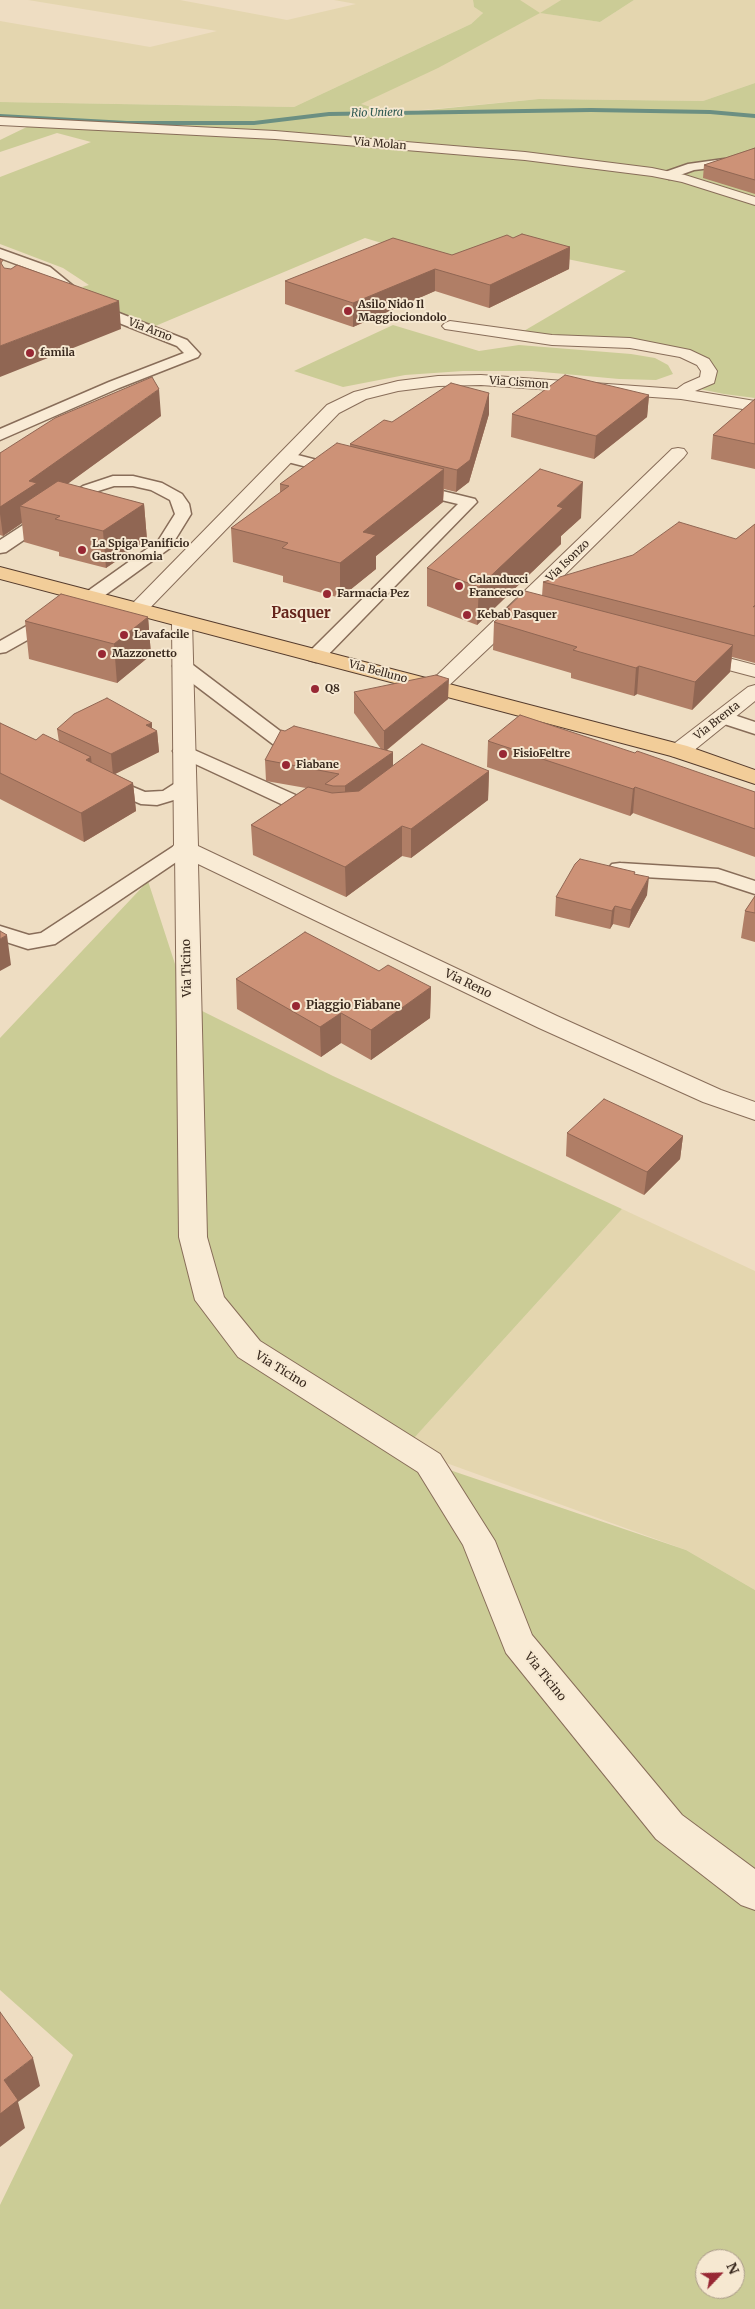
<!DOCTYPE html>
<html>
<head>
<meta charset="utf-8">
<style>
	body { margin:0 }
	#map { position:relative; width:755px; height:2309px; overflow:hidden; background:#eeddc2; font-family:Merriweather,serif }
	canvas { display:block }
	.north { position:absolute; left:695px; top:2249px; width:50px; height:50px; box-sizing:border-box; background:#f6e8d1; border:1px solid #aa9b89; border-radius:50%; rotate:66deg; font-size:14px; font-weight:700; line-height:20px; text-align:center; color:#38281d }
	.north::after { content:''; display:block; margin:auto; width:18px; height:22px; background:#982834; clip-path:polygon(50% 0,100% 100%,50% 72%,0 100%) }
</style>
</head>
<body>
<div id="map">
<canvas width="755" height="2309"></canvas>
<div class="north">N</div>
</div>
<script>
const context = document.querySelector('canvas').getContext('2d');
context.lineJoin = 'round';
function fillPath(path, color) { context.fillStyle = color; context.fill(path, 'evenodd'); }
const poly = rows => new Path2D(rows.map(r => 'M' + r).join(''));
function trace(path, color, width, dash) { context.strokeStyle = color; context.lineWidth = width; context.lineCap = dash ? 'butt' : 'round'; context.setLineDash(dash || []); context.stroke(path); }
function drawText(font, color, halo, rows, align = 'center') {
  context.font = font + ' Merriweather,serif'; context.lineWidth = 4; context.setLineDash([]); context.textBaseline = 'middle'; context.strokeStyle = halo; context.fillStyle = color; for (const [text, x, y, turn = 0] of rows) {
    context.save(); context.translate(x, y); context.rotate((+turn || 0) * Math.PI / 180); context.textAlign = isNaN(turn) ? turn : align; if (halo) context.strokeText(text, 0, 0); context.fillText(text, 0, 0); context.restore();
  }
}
fillPath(poly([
	[28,0,180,0,287,20,356,4,334,0,473,0,474,7,483,13,471,24,294,107,0,102,0,21,150,47,217,31],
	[511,0,561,0,541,13,600,22,634,0,755,0,755,83,703,101,539,99,390,113,329,114],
	[622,1209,755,1271,755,1590,686,1550,405,1448]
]), '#e4d6af');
fillPath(poly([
	[473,0,520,0,540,13,561,0,634,0,600,22,540,13,438,68,361,104,390,113,388,114,539,99,703,101,755,83,755,398,724,394,690,387,709,370,684,353,517,335,626,271,523,250,448,263,365,238,153,327,124,315,82,287,89,285,63,268,0,244,0,177,91,142,57,133,0,152,0,140,35,123,37,118,0,116,0,102,294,107,471,24,483,13,474,7],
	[393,325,479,351,519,345,631,354,655,358,668,365,673,374,656,380,619,379,532,371,463,371,405,375,343,387,294,371],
	[148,881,188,1004,333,1076,622,1209,405,1448,429,1463,686,1550,755,1590,755,2309,0,2309,0,2205,73,2055,0,1990,0,1038],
	[705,2259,735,2259,735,2289,705,2289]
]), '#cbcc96');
fillPath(poly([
	[591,108,710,110,755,114,755,118,710,114,591,112,329,116,254,125,127,125,0,118,0,114,127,121,254,121,329,112,591,108]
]), '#6b8f82');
const service = poly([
	[724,159,728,160,730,163,728,166,694,170,669,179,663,175,665,172,688,164,724,159],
	[0,249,50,267,94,303,187,340,200,354,198,357,119,388,0,440,0,429,109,382,184,353,177,346,84,309,40,273,0,258,0,249],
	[286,452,348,468,350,471,348,474,342,476,280,460,278,457,280,454,286,452],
	[113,476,133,476,162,483,182,494,189,504,191,514,170,548,97,601,6,652,0,653,0,641,85,593,158,541,175,514,170,500,151,490,133,486,114,486,95,492,6,552,0,553,0,540,83,486,113,476],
	[410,483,475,499,477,502,323,660,316,662,309,660,307,656,309,652,458,504,404,491,402,488,404,485,410,483],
	[182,660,189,662,292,740,295,744,292,748,285,750,278,748,175,670,173,666,175,662,182,660],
	[722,711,755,722,755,734,715,721,712,717,715,713,722,711],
	[183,745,327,809,330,813,327,817,320,819,294,810,176,755,173,751,176,747,183,745],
	[104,775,145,792,163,791,177,782,184,780,191,782,194,786,177,799,157,805,141,804,97,785,94,781,97,777,104,775],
	[184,842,191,844,194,848,191,852,55,944,28,949,0,940,0,926,29,935,41,933,177,844,184,842],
	[620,863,718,869,755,881,755,894,715,881,626,876,622,881,614,882,606,881,603,876,606,871,612,864,620,863]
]);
const minor = poly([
	[0,117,275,131,525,152,652,168,685,175,755,197,755,205,682,182,652,176,525,160,275,139,0,125,0,117],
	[450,321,552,335,630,338,690,350,709,359,717,371,714,383,695,391,755,401,755,411,681,399,481,385,438,386,398,391,366,399,339,413,144,614,137,616,130,614,127,610,130,606,327,405,354,392,398,381,438,376,481,375,677,389,684,384,700,377,701,371,697,365,680,357,630,348,552,345,445,329,442,326,445,323,450,321],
	[678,448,684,449,687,453,684,457,526,613,443,691,436,693,429,691,426,687,429,683,672,449,678,448],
	[182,615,189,617,192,621,198,846,557,1016,721,1090,755,1102,755,1120,703,1102,539,1028,198,864,207,1237,224,1297,260,1341,440,1454,495,1541,532,1635,682,1815,755,1869,755,1910,741,1905,656,1839,506,1653,463,1545,418,1472,238,1357,195,1300,179,1237,175,851,172,848,174,845,172,621,175,617,182,615],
	[694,649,755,665,755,677,687,659,684,655,687,651,694,649],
	[755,685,755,701,687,756,679,757,671,756,668,751,671,746,748,687,755,685]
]);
const primary = poly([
	[0,567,687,746,755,770,755,784,671,756,0,579,0,567]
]);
trace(service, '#886d59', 3);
trace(minor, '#886d59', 2);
trace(primary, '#563c2d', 2);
fillPath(service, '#f9ebd5');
fillPath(minor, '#f9ebd5');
fillPath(primary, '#f2cd99');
fillPath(poly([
	[755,148,755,194,703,178,704,165],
	[513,238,570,247,569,269,489,308,435,291,353,327,285,304,285,281,452,255],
	[489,393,489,414,469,482,456,492,444,489,443,502,376,556,376,569,340,598,283,582,283,576,233,562,231,528,280,493,280,484,350,447,350,444,392,422],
	[649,395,647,417,594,459,511,437,512,414],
	[755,399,755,469,711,459,713,435],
	[161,416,67,484,144,504,147,540,106,568,59,556,59,552,24,542,22,523,3,536,0,535,0,453],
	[581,518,561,536,561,544,477,625,427,606,427,568],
	[755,524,755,663,732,657,730,672,692,710,637,694,634,696,571,678,571,673,493,650,494,622,506,612,507,608,542,596,543,582,736,539],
	[148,617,151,655,117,683,29,659,25,621],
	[354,692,448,699,387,750,393,766,489,771,488,800,411,858,402,856,346,897,253,855,251,825,306,788,266,781,265,760,381,749,354,713],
	[0,723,36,740,59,742,57,729,152,729,157,731,159,752,115,774,133,783,136,811,84,842,0,799],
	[488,741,635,753,755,792,755,857,633,813,630,816,487,767],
	[635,872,634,874,647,895,629,928,613,924,610,929,555,916,556,897],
	[755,896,755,942,741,938,745,911],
	[379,971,431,987,430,1018,371,1060,341,1043,321,1057,237,1009,236,979],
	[567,1133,683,1136,680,1159,644,1195,566,1156]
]), '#b07e66');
fillPath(poly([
	[570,247,569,269,489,308,490,285],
	[435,269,435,291,353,327,353,303],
	[119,301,121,329,0,377,0,346],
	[159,389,161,416,40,504,20,506,22,523,3,536,0,514,0,507,29,481],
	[489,393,489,414,469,482,456,492,457,470],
	[649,395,647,417,594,459,596,436],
	[444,469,443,502,376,556,376,569,340,598,340,563,363,532],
	[583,482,581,518,561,536,561,544,477,625,479,587,557,506],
	[144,504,147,540,106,568,103,531],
	[148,617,151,655,117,683,114,644],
	[733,645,730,672,692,710,695,682],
	[639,666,637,694,634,696,636,668],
	[449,679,448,699,384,752,384,731],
	[152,723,152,733,157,731,159,752,113,775,111,754,146,725],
	[393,752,393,773,345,807,345,786],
	[91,757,94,785,86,760],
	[489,771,488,800,411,858,411,829],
	[133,783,136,811,84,842,81,813],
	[635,787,633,813,630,816,633,789],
	[402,826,402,856,346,897,345,867],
	[649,877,647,895,629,928,631,910],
	[615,906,613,924,610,929,612,911],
	[7,935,11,965,0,971,0,939],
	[431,987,430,1018,371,1060,371,1030],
	[341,1013,341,1043,321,1057,320,1027],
	[683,1136,680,1159,644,1195,647,1172],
	[33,2058,40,2086,18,2102,25,2128,0,2147,0,2114,4,2080]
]), '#906653');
const building = poly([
	[755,148,755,180,704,165,755,148],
	[522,234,570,247,490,285,435,269,353,303,285,281,393,238,452,255,507,235,513,238,522,234],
	[0,259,3,260,1,263,4,268,11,269,17,265,119,301,0,346,0,259],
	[565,375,649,395,596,436,512,414,565,375],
	[152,377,159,389,29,481,37,483,0,507,0,453,55,418,152,377],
	[451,383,489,393,470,460,457,470,350,444,384,420,392,422,451,383],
	[755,399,755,444,713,435,755,399],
	[337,443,444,469,363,532,376,535,340,563,282,548,288,543,231,528,289,486,280,484,337,443],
	[540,469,583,482,557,506,563,508,479,587,427,568,540,469],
	[58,481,144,504,103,531,55,519,60,516,20,506,58,481],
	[679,522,736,539,755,524,755,605,753,607,755,606,755,636,543,582,633,555,679,522],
	[525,591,733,645,695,682,639,666,636,668,573,650,577,647,494,622,510,609,507,608,525,591],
	[61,594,148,617,114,644,25,621,61,594],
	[436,675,449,679,384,731,354,692,436,675],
	[107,698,152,723,146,725,157,731,111,754,57,729,74,714,107,698],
	[520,715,635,753,637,751,755,792,755,829,635,787,633,789,488,741,520,715],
	[0,723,36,740,43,734,91,757,86,760,133,783,81,813,0,773,0,723],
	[294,726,393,752,345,786,333,786,325,784,339,774,265,760,281,730,285,731,294,726],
	[422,744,489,771,411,829,402,826,345,867,251,825,308,787,332,793,359,791,422,744],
	[580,859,635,872,634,874,649,877,631,910,615,906,612,911,556,897,575,864,580,859],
	[755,896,755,913,745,911,755,896],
	[0,931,7,935,0,939,0,931],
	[305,932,379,971,388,965,431,987,371,1030,341,1013,320,1027,236,979,305,932],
	[604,1099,683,1136,647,1172,567,1133,604,1099],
	[0,2012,33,2058,4,2080,18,2100,0,2114,0,2012]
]);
fillPath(building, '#cd9277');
trace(building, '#906653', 1);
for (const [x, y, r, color] of [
	[348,311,5,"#982834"],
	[30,353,5,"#982834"],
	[82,550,5,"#982834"],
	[459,586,5,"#982834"],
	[327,594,5,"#982834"],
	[467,615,5,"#982834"],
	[124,635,5,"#982834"],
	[102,654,5,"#982834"],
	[315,689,5,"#982834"],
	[503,754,5,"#982834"],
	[286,765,5,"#982834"],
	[296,1006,5,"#982834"]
]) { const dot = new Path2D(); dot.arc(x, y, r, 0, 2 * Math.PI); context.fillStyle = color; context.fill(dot); trace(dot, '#f6e8d1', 2); }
drawText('italic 11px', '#2c5851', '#f6e8d1', [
	["Rio Uniera",377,113,-1]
]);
drawText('11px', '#38281d', '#f6e8d1', [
	["Via Molan",380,144,5],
	["Via Arno",150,330,21],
	["Via Cismon",519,383,4],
	["Via Isonzo",568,561,-44],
	["Via Belluno",378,672,15],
	["Via Brenta",717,721,-38]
]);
drawText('bold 11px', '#38281d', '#f6e8d1', [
	["Asilo Nido Il",358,305],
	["Maggiociondolo",358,318],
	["famila",40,353],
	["La Spiga Panificio",92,544],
	["Gastronomia",92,557],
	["Calanducci",469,580],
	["Francesco",469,593],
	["Farmacia Pez",337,594],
	["Kebab Pasquer",477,615],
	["Lavafacile",134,635],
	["Mazzonetto",112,654],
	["Q8",325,689],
	["FisioFeltre",513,754],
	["Fiabane",296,765]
], 'left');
drawText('12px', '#38281d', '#f6e8d1', [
	["Via Ticino",187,968,-91],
	["Via Reno",468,984,26],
	["Via Ticino",281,1370,32],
	["Via Ticino",545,1677,51]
]);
drawText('bold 12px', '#38281d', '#f6e8d1', [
	["Piaggio Fiabane",306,1006]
], 'left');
drawText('bold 15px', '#65241c', '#f6e8d1', [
	["Pasquer",301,614]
]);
</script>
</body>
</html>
